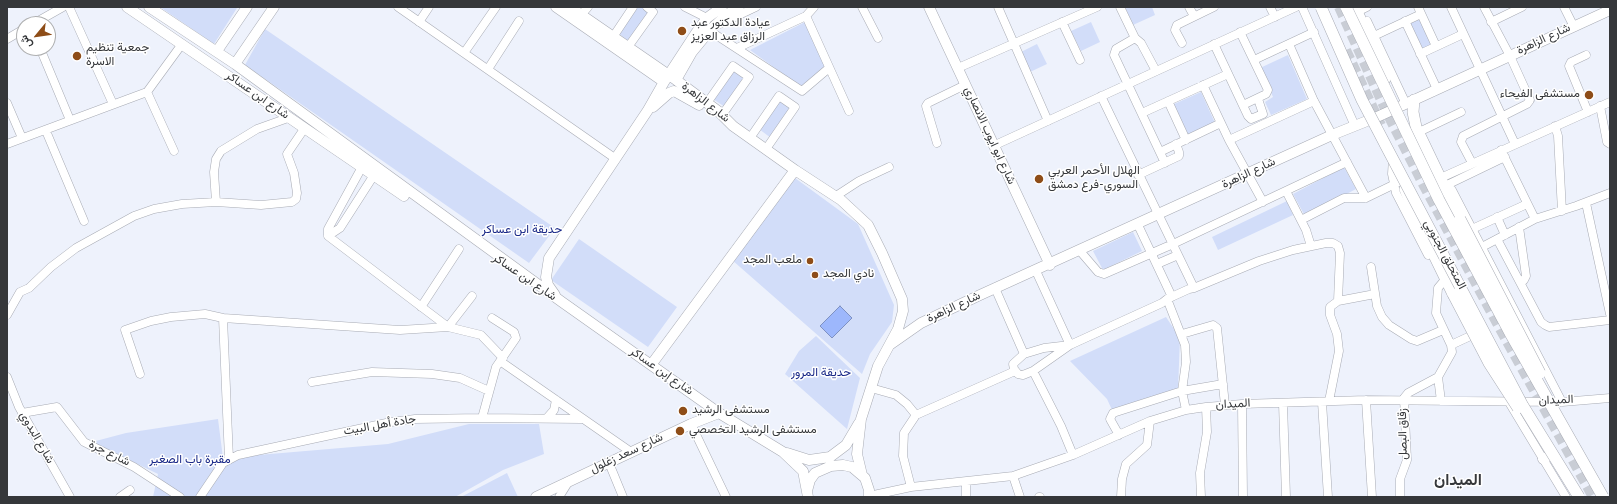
<!DOCTYPE html>
<html>
<head>
<meta charset="utf-8">
<style>
	body { margin:0 }
	#map { position:relative; width:1617px; height:504px; overflow:hidden; background:#eef2fc; font-family:Overpass,Vazirmatn,sans-serif }
	canvas { display:block }
	.frame { position:absolute; inset:0; border:8px solid #35373a; pointer-events:none }
	.north { position:absolute; left:16px; top:16px; width:40px; height:40px; box-sizing:border-box; background:#fff; border:1px solid #aeafb0; border-radius:50%; rotate:241deg; font-size:11px; font-weight:700; line-height:16px; text-align:center; color:#35373a }
	.north::after { content:''; display:block; margin:auto; width:14px; height:18px; background:#8e4d18; clip-path:polygon(50% 0,100% 100%,50% 72%,0 100%) }
</style>
</head>
<body>
<div id="map">
<canvas width="1617" height="504"></canvas>
<div class="frame"></div>
<div class="north">ش</div>
</div>
<script>
const context = document.querySelector('canvas').getContext('2d');
context.lineJoin = 'round';
function fillPath(path, color) { context.fillStyle = color; context.fill(path, 'evenodd'); }
const poly = rows => new Path2D(rows.map(r => 'M' + r).join(''));
function trace(path, color, width, dash) { context.strokeStyle = color; context.lineWidth = width; context.lineCap = dash ? 'butt' : 'round'; context.setLineDash(dash || []); context.stroke(path); }
function drawText(font, color, halo, rows, align = 'center') {
  context.font = font + ' Overpass,Vazirmatn,sans-serif'; context.lineWidth = 3; context.setLineDash([]); context.textBaseline = 'middle'; context.strokeStyle = halo; context.fillStyle = color; for (const [text, x, y, turn = 0] of rows) {
    context.save(); context.translate(x, y); context.rotate((+turn || 0) * Math.PI / 180); context.textAlign = isNaN(turn) ? turn : align; if (halo) context.strokeText(text, 0, 0); context.fillText(text, 0, 0); context.restore();
  }
}
fillPath(poly([
	[160,7,236,7,237,8,214,44],
	[637,7,644,7,651,12,630,42,618,33],
	[1125,7,1152,7,1155,15,1133,25],
	[1421,18,1434,45,1422,51,1408,24],
	[805,22,826,65,801,87,750,50],
	[1091,22,1100,42,1081,51,1071,31],
	[265,29,555,228,529,263,245,65],
	[1037,44,1047,64,1030,72,1021,52],
	[1288,55,1307,99,1271,115,1265,102,1273,97,1260,68],
	[734,69,746,77,725,107,713,99],
	[1201,92,1215,123,1186,136,1172,105],
	[780,99,792,108,771,138,759,129],
	[1344,167,1356,189,1305,216,1293,194],
	[795,178,858,224,894,305,892,322,870,354,862,374,732,260],
	[1287,201,1293,215,1218,250,1212,237],
	[1133,232,1142,251,1103,270,1093,251],
	[579,239,677,307,648,347,551,280],
	[1166,317,1180,338,1178,390,1113,412,1107,399,1070,361],
	[816,336,860,378,847,429,785,374,799,351],
	[218,419,223,458,388,444,469,424,539,424,544,454,503,470,455,497,153,497,158,474,92,442,126,433],
	[507,473,518,497,461,497]
]), '#d2ddf9');
const water = poly([
	[840,306,852,318,832,338,820,326,840,306]
]);
fillPath(water, '#9db7fc');
trace(water, '#7e91c2', 1);
trace(poly([
	[1339,7,1387,113,1424,186,1499,327,1593,497],
	[1346,50,1381,125]
]), '#c9cdd5', 10, [10, 5]);
const minor = poly([
	[69,7,113,104],
	[398,7,616,159],
	[685,7,707,18],
	[814,7,806,16,849,111],
	[862,7,878,38],
	[998,7,1048,121],
	[1120,7,1135,38,1116,49,1114,55,1165,163],
	[1189,7,1194,16],
	[1270,7,1275,17],
	[1302,7,1355,126],
	[1418,7,1436,46],
	[1451,7,1515,144],
	[1564,7,1574,27],
	[1361,10,1367,7],
	[581,15,588,7],
	[1367,21,1406,104],
	[1405,21,1437,89],
	[419,22,429,7],
	[1062,22,1080,60],
	[1491,22,1522,7],
	[33,24,63,7],
	[720,24,756,7],
	[1240,32,1268,90,1266,94,1243,105],
	[716,35,802,91,829,68],
	[1374,36,1421,14],
	[613,37,633,7],
	[1135,38,1141,43,1156,71],
	[7,39,24,29],
	[1182,43,1175,30,1177,25,1214,7],
	[1214,44,1248,116,1251,119,1263,114,1258,99],
	[1289,44,1314,101,1366,198],
	[628,47,653,12,647,7],
	[40,48,70,120],
	[737,48,806,16],
	[464,53,496,7],
	[1420,54,1463,34],
	[1586,55,1571,62,1569,66,1588,112],
	[1254,60,1314,32],
	[958,68,1097,7],
	[488,69,519,21],
	[1203,85,1229,140,1263,202],
	[147,92,174,151],
	[1101,96,1194,288],
	[1168,101,1186,140],
	[7,103,22,138],
	[707,103,733,66,749,77,722,115],
	[1600,106,1607,142,1610,144],
	[1142,113,1228,74],
	[1555,126,1558,136,1562,211],
	[46,131,84,221],
	[1421,131,1461,112],
	[750,138,779,96,795,107,766,149],
	[1229,140,1314,101],
	[937,143,926,106,928,103,965,85],
	[7,144,147,92,182,44],
	[993,146,1296,7],
	[1501,150,1535,219],
	[1160,152,1221,123],
	[1393,158,1392,174,1396,193,1428,255],
	[1472,163,1461,142,1463,136,1527,104,1530,100,1510,56,1484,7],
	[1138,175,1179,156,1179,152,1176,144],
	[1445,176,1610,102],
	[1449,184,1505,157],
	[1452,190,1562,402],
	[1286,191,1306,230,1311,246],
	[836,196,859,181,889,167],
	[216,202,214,172,216,159,221,151,257,129,288,118],
	[1586,203,1610,314],
	[1497,217,1505,235],
	[1301,220,1344,198,1366,198,1397,183],
	[1138,225,1172,297],
	[1519,227,1526,276,1524,280,1521,283],
	[1472,229,1527,204],
	[328,236,340,228,374,175],
	[1497,239,1541,322,1545,325,1549,327,1610,320],
	[1482,247,1535,219,1576,206,1610,193],
	[1080,251,1098,272,1104,274,1173,244,1347,162],
	[1157,264,1178,255],
	[1371,267,1377,306,1382,317,1389,325,1411,339,1417,341,1443,330],
	[1036,271,1070,345,1044,348,1024,354,1013,364,1014,369,1018,374,1023,375,1033,371,1070,345,1162,303,1167,299,1189,289,1194,288,1259,261,1293,250,1326,243,1333,243,1338,246,1340,253,1338,301],
	[995,288,1024,354],
	[472,296,448,327,481,335,503,358],
	[1169,304,1185,345,1186,362,1182,391,1186,410],
	[421,307,459,249],
	[7,315,20,292,29,288,51,267,76,248,134,216,154,209,182,204,216,202,261,205,292,202,296,199,297,193,294,173,287,154,304,129],
	[1182,334,1213,325,1217,328,1225,405],
	[1451,345,1479,332],
	[500,361,631,452],
	[1033,371,1061,426,1073,455],
	[140,374,125,330,151,321,171,317,205,314,223,318],
	[7,377,19,407,70,497],
	[1438,377,1441,401],
	[312,382,372,372,432,374,460,378,489,391],
	[871,388,896,395,907,404,916,415],
	[1366,400,1372,497],
	[1329,401,1339,351,1337,334,1330,315,1330,307,1338,301,1375,294],
	[1322,402,1328,497],
	[1283,403,1286,497],
	[1242,404,1243,497],
	[1510,404,1566,497],
	[22,413,57,407,84,442,134,467,180,497],
	[482,418,496,367,516,338,514,332,492,318],
	[547,418,554,410,556,400],
	[691,424,726,497],
	[1119,435,1110,419,1113,413,1182,391,1223,384],
	[229,459,223,318,400,330,448,327,328,236,328,229,362,167],
	[609,463,623,497],
	[1013,476,1020,497],
	[911,487,903,456,904,433,916,415,1015,371],
	[869,496,911,487,1013,476,1073,455,1150,421,1186,410,1206,407,1242,404,1366,400,1562,402,1610,398],
	[120,497,130,490],
	[200,497,223,463,238,455,391,422,415,419,482,418,582,419],
	[559,497,569,481],
	[966,497,966,482],
	[1039,497,1040,497],
	[1121,497,1122,479,1126,464,1147,445,1150,421],
	[1201,497,1200,473,1207,432,1206,407],
	[1400,497,1400,479,1407,460,1404,398,1408,393,1438,377,1452,352,1451,345,1436,313,1438,288,1443,282]
]);
const major = poly([
	[127,7,404,196],
	[149,7,235,64,562,302,719,413,783,452,803,471,808,497],
	[556,7,664,82],
	[570,7,676,80,718,111,733,126,795,170,841,200,868,225,882,253,902,299,903,311,898,329,878,366,861,419,857,454,862,475],
	[929,7,1050,265],
	[217,51,247,7],
	[235,64,274,7],
	[676,80,692,52,711,29,728,14,739,7],
	[653,107,669,93,674,91,699,105],
	[555,295,548,285,546,277,549,258,648,110,664,82,696,33,707,18,722,7],
	[891,344,921,323,980,295,1332,135,1377,117,1610,10],
	[651,365,795,170],
	[787,453,809,460,830,457,846,445,859,423],
	[1543,459,1551,455],
	[807,491,810,480,815,473,831,466,843,465,852,467,865,478,869,490,869,497],
	[536,497,691,424,719,413]
]);
const highway = poly([
	[1355,7,1375,52,1385,79],
	[1414,100,1413,112,1416,127,1460,219],
	[1405,189,1416,218,1453,294]
]);
trace(minor, '#a8abb4', 9);
trace(major, '#a8abb4', 11);
trace(highway, '#a8abb4', 12);
trace(minor, '#fff', 8);
trace(major, '#fff', 10);
trace(highway, '#fff', 11);
const highwayBridge = poly([
	[1321,7,1362,100,1386,146,1523,406,1579,497],
	[1346,7,1439,200,1510,333,1603,497],
	[1460,219,1540,373],
	[1453,294,1489,363,1518,408]
]);
trace(highwayBridge, '#a8abb4', 12, []);
trace(highwayBridge, '#fff', 11);
for (const [x, y, r, color] of [
	[682,31,5,"#8e4d18"],
	[77,56,5,"#8e4d18"],
	[1589,95,5,"#8e4d18"],
	[1039,179,5,"#8e4d18"],
	[810,261,4,"#8e4d18"],
	[815,275,4,"#8e4d18"],
	[683,411,5,"#8e4d18"],
	[680,431,5,"#8e4d18"]
]) { const dot = new Path2D(); dot.arc(x, y, r, 0, 2 * Math.PI); context.fillStyle = color; context.fill(dot); trace(dot, '#fff', 1.5); }
drawText('12px', '#35373a', '#fff', [
	["عيادة الدكتور عبد",691,24],
	["الرزاق عبد العزيز",691,38],
	["جمعية تنظيم",86,49],
	["الاسرة",86,63],
	["مستشفى الفيحاء",1580,95,"right"],
	["الهلال الأحمر العربي",1048,172],
	["السوري-فرع دمشق",1048,186],
	["ملعب المجد",802,261,"right"],
	["نادي المجد",823,275],
	["مستشفى الرشيد",692,411],
	["مستشفى الرشيد التخصصي",689,431]
], 'left');
drawText('12px', '#35373a', '#fff', [
	["شارع الزاهرة",1544,40,-25],
	["شارع ابن عساكر",257,96,35],
	["شارع الزاهرة",705,103,38],
	["شارع ابو ايوب الانصاري",989,136,65],
	["شارع الزاهرة",1249,174,-25],
	["المتحلق الجنوبي",1444,255,62],
	["شارع ابن عساكر",524,278,34],
	["شارع الزاهرة",954,308,-25],
	["شارع إبن عساكر",661,372,35],
	["الميدان",1556,401,-2],
	["الميدان",1233,405,-3],
	["جادة أهل البيت",380,426,-10],
	["زقاق البصل",1404,434,-91],
	["شارع البدوي",36,438,60],
	["شارع جرة",109,454,26],
	["شارع سعد زغلول",627,454,-25]
]);
drawText('12px', '#182787', '#fff', [
	["حديقة ابن عساكر",522,231],
	["حديقة المرور",821,374],
	["مقبرة باب الصغير",190,461]
]);
drawText('bold 16px', '#35373a', '#fff', [
	["الميدان",1458,482]
]);
</script>
</body>
</html>
